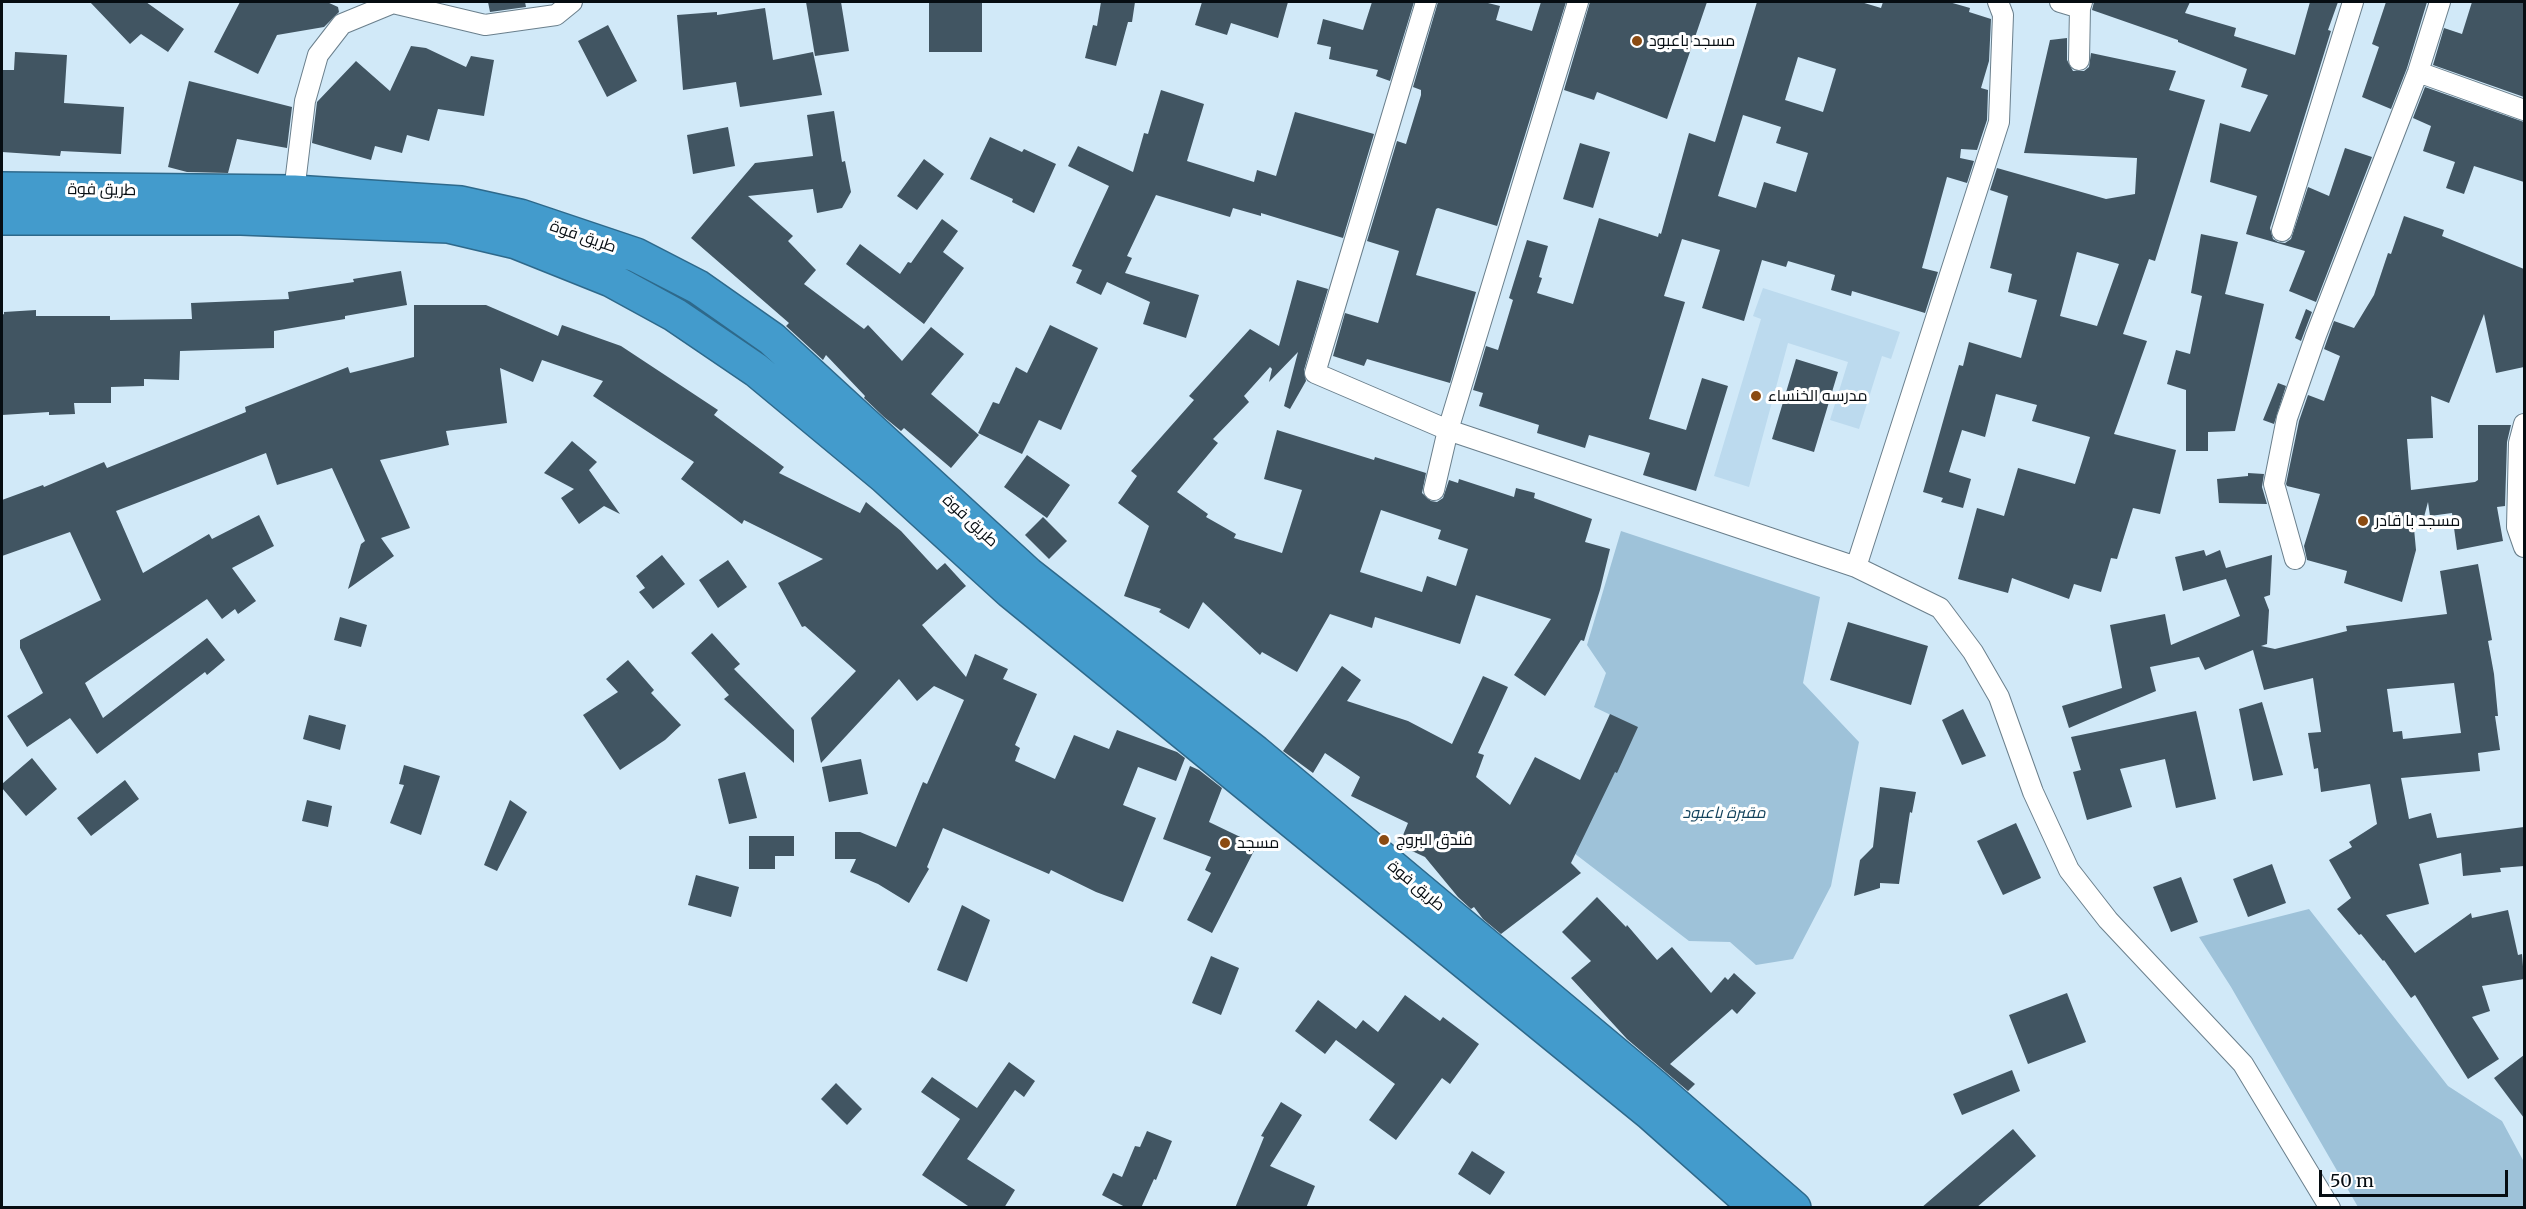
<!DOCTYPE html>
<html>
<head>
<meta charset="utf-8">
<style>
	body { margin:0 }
	#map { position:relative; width:2526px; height:1209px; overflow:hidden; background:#d1e9f8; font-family:Merriweather,serif }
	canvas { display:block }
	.frame { position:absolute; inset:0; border:3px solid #060d12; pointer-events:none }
	.scale { position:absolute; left:2319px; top:1170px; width:189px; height:27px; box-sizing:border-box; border:3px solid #060d12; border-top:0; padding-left:8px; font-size:18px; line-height:21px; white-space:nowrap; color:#060d12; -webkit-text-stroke:4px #fff; paint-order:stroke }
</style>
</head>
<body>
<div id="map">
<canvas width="2526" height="1209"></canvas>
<div class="frame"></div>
<div class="scale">50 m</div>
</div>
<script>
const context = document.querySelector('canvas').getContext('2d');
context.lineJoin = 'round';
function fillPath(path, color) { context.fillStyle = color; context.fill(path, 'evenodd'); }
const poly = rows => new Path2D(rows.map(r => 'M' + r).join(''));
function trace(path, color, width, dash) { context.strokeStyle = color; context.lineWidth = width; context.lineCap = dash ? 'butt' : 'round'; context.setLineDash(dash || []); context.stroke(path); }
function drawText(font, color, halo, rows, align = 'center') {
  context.font = font + ' Merriweather,Cairo,serif'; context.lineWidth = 6; context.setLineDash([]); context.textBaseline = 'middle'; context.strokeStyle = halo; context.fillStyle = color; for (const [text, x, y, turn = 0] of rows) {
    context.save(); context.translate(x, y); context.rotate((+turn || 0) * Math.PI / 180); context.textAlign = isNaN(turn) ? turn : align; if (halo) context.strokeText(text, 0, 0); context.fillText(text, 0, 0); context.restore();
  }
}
fillPath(poly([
	[1763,288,1900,332,1891,359,1882,356,1859,429,1830,420,1848,362,1788,343,1749,487,1714,476,1761,319,1753,316]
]), '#bcdaee');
fillPath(poly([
	[1621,531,1820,597,1803,683,1859,742,1831,886,1793,959,1756,965,1730,942,1689,941,1570,850,1634,726,1594,707,1606,673,1587,645],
	[2309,909,2448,1086,2502,1121,2524,1162,2524,1207,2358,1207,2231,987,2199,937]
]), '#9ec2d9');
fillPath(poly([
	[90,2,146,2,184,29,168,52,141,34,130,44],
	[240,2,327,2,338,7,339,12,324,27,277,35,258,74,214,52],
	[488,2,525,2,526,7,490,12],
	[806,2,841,2,849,51,815,56],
	[929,2,982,2,982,52,929,52],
	[1101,2,1135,2,1132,22,1128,22,1116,66,1085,58,1093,25,1097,26],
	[1202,2,1288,2,1278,38,1231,23,1227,35,1195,25],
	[1372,2,1414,2,1390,81,1376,76,1378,70,1329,59,1331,47,1317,44,1323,19,1363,30],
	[1438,2,1484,2,1500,6,1496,20,1532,31,1541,2,1566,2,1497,226,1438,208,1436,209,1416,275,1476,292,1450,383,1367,359,1364,366,1333,356,1345,313,1378,323,1399,251,1367,241,1397,141,1406,144,1421,95,1421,90,1413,87],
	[1590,2,1707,2,1667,119,1597,92,1594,100,1564,90],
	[1757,2,1861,2,1881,8,1883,2,1949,2,1970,8,1969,12,1991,19,1989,61,1981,88,1988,90,1987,120,1977,150,1961,149,1960,158,1974,161,1967,183,1947,177,1922,268,1938,272,1925,313,1852,291,1851,296,1831,290,1835,275,1788,261,1786,267,1762,260,1744,321,1702,308,1720,250,1682,239,1664,296,1685,302,1649,419,1686,430,1702,378,1728,386,1696,491,1643,475,1650,453,1589,435,1585,448,1537,433,1539,425,1479,406,1483,393,1473,390,1486,346,1498,350,1513,300,1509,298,1527,240,1548,246,1539,277,1542,278,1537,293,1573,304,1599,218,1658,237,1659,233,1661,234,1689,133,1715,142],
	[1798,57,1836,69,1823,112,1785,100],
	[1743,115,1781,127,1776,143,1808,153,1796,192,1764,182,1756,208,1718,196],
	[2094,2,2190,2,2185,13,2236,28,2234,36,2295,55,2310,2,2338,2,2328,30,2331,31,2270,228,2273,239,2278,242,2285,243,2291,239,2308,187,2329,196,2345,148,2372,157,2316,302,2289,291,2305,251,2246,234,2257,196,2210,182,2220,123,2250,132,2268,95,2241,87,2247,69,2178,42,2178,40,2092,10],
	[2386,2,2427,2,2407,68,2391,109,2362,97,2379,47,2372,44],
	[2472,2,2524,2,2524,97,2433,65,2444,28,2462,34],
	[765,8,773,60,813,52,822,95,740,107,736,82,683,90,677,15,717,12,717,15],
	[608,25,637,81,607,97,578,41],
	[2067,38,2067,60,2073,71,2084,71,2089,67,2091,53,2176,71,2169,90,2205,100,2155,261,2149,259,2123,334,2147,341,2114,434,2176,450,2160,514,2133,508,2117,559,2111,558,2101,592,2074,584,2069,599,2012,578,2008,593,1958,579,1977,508,2004,516,2018,468,2075,484,2090,437,2032,421,2037,405,1996,394,1985,437,1962,430,1949,472,1971,479,1963,508,1941,502,1943,498,1923,492,1959,365,1963,366,1969,342,2021,358,2037,300,2008,292,2012,274,1990,268,2008,196,1990,190,1997,168,2106,199,2135,194,2137,158,2024,153,2050,40],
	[2077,252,2119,264,2097,326,2060,316],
	[411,46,426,48,466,67,471,56,494,60,484,116,438,109,429,141,407,135,402,153,375,146,371,160,312,143,317,102,356,61,390,91],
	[15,52,67,55,64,103,124,107,121,154,61,151,60,156,2,152,2,70,14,70],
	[189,81,292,107,287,148,237,139,228,173,187,172,168,167],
	[2425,87,2524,122,2524,182,2474,166,2464,194,2446,188,2455,162,2423,151,2431,126,2413,118],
	[1161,90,1204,104,1187,161,1254,182,1257,170,1276,176,1295,112,1374,134,1343,238,1261,213,1261,216,1233,208,1230,217,1156,195,1127,256,1132,258,1125,273,1199,295,1186,338,1143,324,1150,302,1107,282,1101,295,1076,283,1082,270,1072,266,1109,186,1068,166,1078,146,1133,172,1144,133,1148,134],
	[834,111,842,162,845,161,851,192,842,208,817,213,813,189,748,196,793,236,788,241,816,270,804,284,864,329,868,325,902,361,931,327,964,354,931,394,979,435,951,468,904,428,901,431,884,417,864,398,865,396,826,355,823,360,786,326,789,323,691,238,755,163,813,156,807,115],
	[728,127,735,166,693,174,687,135],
	[990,137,1022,152,1024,149,1056,164,1034,213,1012,202,1013,199,970,179],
	[1580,143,1610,152,1593,208,1563,199],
	[924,159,944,174,917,210,897,196],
	[2404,216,2444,230,2442,236,2524,269,2524,367,2496,373,2484,314,2449,403,2431,396,2433,438,2407,439,2411,490,2475,482,2478,480,2478,425,2511,425,2507,442,2505,506,2497,507,2503,541,2457,550,2452,513,2430,516,2428,502,2424,517,2413,518,2416,550,2402,602,2344,583,2347,571,2307,560,2304,546,2320,494,2287,486,2286,484,2299,421,2308,395,2324,401,2340,356,2324,349,2334,321,2354,328,2374,295,2388,253,2391,254],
	[942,219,958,231,943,252,964,268,924,324,846,264,860,244,900,274,908,262,911,263],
	[2201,234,2238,242,2225,294,2264,304,2235,431,2208,432,2208,451,2186,451,2186,390,2167,384,2176,350,2190,354,2202,296,2191,293],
	[401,271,407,305,345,316,345,319,274,331,274,348,180,351,179,380,144,379,144,386,111,387,111,403,74,403,75,414,49,415,49,412,2,415,2,315,4,314,4,312,36,310,36,316,110,316,110,320,192,319,191,303,289,299,288,292,354,282,353,279],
	[1297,280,1328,289,1304,370,1306,381,1290,409,1284,406,1298,352,1269,382,1272,369,1270,367,1244,396,1249,402,1213,439,1218,443,1177,492,1208,514,1206,517,1236,534,1234,538,1282,553,1302,490,1264,479,1277,430,1374,460,1375,457,1426,473,1422,493,1431,501,1437,502,1443,498,1449,480,1458,483,1459,479,1514,497,1516,488,1535,493,1534,498,1592,519,1585,542,1610,549,1600,590,1584,641,1581,640,1545,696,1514,675,1551,619,1476,595,1460,644,1375,617,1372,628,1330,614,1297,672,1262,652,1260,655,1203,602,1189,629,1159,612,1161,609,1124,596,1149,526,1118,503,1137,476,1131,471,1194,400,1189,396,1250,329,1279,346],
	[1381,510,1441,530,1438,539,1468,549,1456,586,1427,576,1422,592,1360,572],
	[414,305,486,305,558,336,562,325,621,346,718,410,714,415,784,467,779,473,860,513,866,502,901,531,937,570,945,563,966,586,922,625,966,677,975,654,1008,669,1003,679,1037,694,1015,745,1020,748,1015,761,1055,779,1074,735,1109,749,1117,730,1177,752,1185,758,1176,781,1138,767,1123,805,1156,818,1123,902,1096,892,1051,870,1049,874,943,828,927,867,929,869,909,903,878,884,850,872,856,859,835,859,835,832,860,832,896,847,923,782,927,784,964,700,934,686,917,701,899,679,821,763,811,718,856,671,805,626,802,627,778,583,823,559,744,520,742,524,681,479,694,462,593,396,603,381,542,360,533,382,500,368,507,423,446,431,449,445,380,460,410,528,381,538,394,556,348,589,361,544,365,541,332,468,277,485,266,453,116,511,143,573,209,534,212,539,259,515,274,546,232,568,256,601,238,614,235,609,222,619,207,599,85,683,103,718,207,638,225,660,207,675,205,672,97,754,70,718,27,747,7,716,43,693,20,648,20,640,101,600,70,532,2,556,2,500,43,485,44,487,104,462,107,468,246,412,245,407,348,367,350,373,414,357],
	[2306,309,2312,312,2301,341,2295,338],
	[1050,325,1098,348,1061,430,1039,420,1022,454,978,433,993,402,999,404,1016,367,1027,373],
	[1796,359,1838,372,1814,452,1772,439],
	[2278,383,2286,386,2274,424,2263,420],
	[572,441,597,462,589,470,620,514,604,506,579,524,561,498,574,489,544,473],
	[1027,455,1070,485,1047,518,1004,487],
	[2248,473,2264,474,2262,487,2267,504,2219,503,2217,479,2248,476],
	[1043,517,1067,541,1049,559,1025,535],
	[2204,550,2206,556,2220,550,2226,568,2272,555,2270,595,2264,597,2269,610,2267,644,2261,646,2275,649,2347,631,2346,626,2447,614,2440,571,2478,564,2492,640,2488,641,2494,674,2498,716,2495,716,2500,750,2478,753,2480,771,2401,778,2409,819,2431,813,2437,838,2524,827,2524,866,2500,868,2501,872,2463,876,2461,853,2419,864,2429,904,2386,915,2415,953,2471,913,2472,918,2508,910,2518,955,2522,954,2524,979,2482,986,2490,1011,2472,1017,2499,1059,2468,1079,2415,995,2411,998,2384,960,2383,961,2361,934,2359,935,2337,909,2351,898,2329,860,2352,847,2349,842,2377,824,2370,784,2321,792,2318,768,2314,769,2308,733,2321,732,2313,678,2264,690,2253,650,2205,670,2199,657,2150,667,2156,691,2069,728,2062,706,2122,688,2110,625,2165,614,2171,645,2240,616,2226,579,2183,591,2175,557],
	[2454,683,2461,733,2403,739,2402,731,2393,732,2387,689],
	[662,555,685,584,653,609,639,592,645,588,636,576],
	[728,560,747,587,718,608,699,580],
	[340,617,367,625,361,647,334,640],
	[1848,622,1928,646,1911,705,1830,680],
	[712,633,740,664,734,669,794,730,794,763,724,699,729,695,691,653],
	[628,660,654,690,651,693,681,725,665,740,620,770,583,715,618,692,606,679],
	[1342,666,1361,680,1347,701,1408,721,1452,744,1483,676,1508,687,1478,753,1484,755,1476,777,1510,805,1535,757,1580,780,1610,714,1638,727,1617,773,1615,772,1571,863,1581,873,1501,934,1483,919,1474,907,1471,909,1458,897,1425,857,1399,845,1408,823,1351,796,1360,777,1325,753,1313,773,1283,751],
	[2262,702,2283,775,2253,781,2239,709],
	[1963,709,1986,756,1962,765,1942,720],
	[2196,711,2216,799,2176,808,2165,759,2120,769,2132,807,2087,820,2073,772,2081,770,2071,737],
	[309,715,346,725,340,750,303,739],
	[32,758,57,789,26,816,2,788,2,784],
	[861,759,868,794,829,802,822,767],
	[404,765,440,776,421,835,390,823,404,785,399,784],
	[1190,766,1199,770,1222,788,1209,822,1257,845,1212,933,1187,920,1211,873,1205,870,1211,857,1163,839],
	[745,772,757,818,729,824,718,779],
	[125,780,139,799,91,836,77,818],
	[1880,787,1916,792,1912,813,1910,812,1899,884,1880,883,1880,888,1854,896,1860,860,1873,847],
	[307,800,332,806,328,827,302,821],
	[510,800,527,812,497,871,484,865],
	[2016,823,2041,878,2003,895,1977,841],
	[749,836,794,836,794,856,775,856,775,869,749,869],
	[2272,864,2286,903,2248,917,2233,879],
	[696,875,739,887,731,917,688,905],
	[2181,877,2198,922,2171,932,2153,887],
	[1597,897,1626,927,1627,925,1657,960,1672,947,1711,993,1725,977,1728,980,1734,973,1756,993,1737,1014,1732,1009,1670,1064,1695,1084,1688,1091,1627,1039,1571,978,1591,961,1562,932],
	[962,905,990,920,967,982,937,970],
	[1211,956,1239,968,1221,1015,1192,1003],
	[2067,993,2086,1042,2028,1064,2009,1015],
	[1405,995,1440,1021,1443,1017,1479,1044,1450,1084,1442,1078,1396,1140,1369,1120,1395,1084,1336,1040,1325,1054,1295,1031,1318,1000,1356,1029,1363,1020,1378,1032],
	[2524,1055,2524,1118,2494,1078],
	[1009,1062,1035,1081,1024,1097,1015,1090,967,1159,1015,1190,1004,1208,971,1208,922,1175,960,1119,921,1092,932,1077,977,1108],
	[2012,1070,2020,1091,1962,1115,1953,1094],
	[836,1083,862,1109,847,1125,821,1099],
	[1281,1102,1302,1115,1270,1166,1315,1186,1306,1208,1235,1208,1264,1137,1261,1136],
	[2013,1129,2036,1156,1976,1208,1921,1208],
	[1147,1131,1172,1141,1156,1180,1154,1179,1141,1208,1127,1208,1102,1195,1113,1173,1122,1177,1135,1146,1140,1147],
	[1472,1151,1505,1172,1490,1195,1458,1174]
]), '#415562');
const street = poly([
	[1426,2,1315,373,1448,430,1856,567,1940,608,1973,652,1999,697,2033,792,2069,870,2108,920,2243,1064,2330,1208],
	[2060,2,2080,8],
	[2079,60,2080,8,2082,2],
	[2418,72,2524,110],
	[294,192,305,101,318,55,342,24,393,3,485,25,556,15,572,2],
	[2282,231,2353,2],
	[2524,424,2519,443,2517,527,2524,547],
	[1434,490,1448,430,1578,2],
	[2295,559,2274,484,2287,418,2316,335,2418,72,2440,2],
	[1856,567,1999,122,2003,15,1998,2]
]);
const highway = poly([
	[2,189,294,192,461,203,520,216,636,255,698,287,772,339,1028,574,1255,752,1655,1087,1794,1208],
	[2,218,241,218,448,226,516,242,611,280,675,315,756,370,885,477,1010,591,1650,1113,1757,1208]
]);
trace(street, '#6a7f8c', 22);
trace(highway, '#2e698b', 36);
trace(street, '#fff', 20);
trace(highway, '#439bcc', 33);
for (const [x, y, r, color] of [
	[1637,41,6,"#8b4b12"],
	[1756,396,6,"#8b4b12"],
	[2363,521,6,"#8b4b12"],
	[1384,840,6,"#8b4b12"],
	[1225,843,6,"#8b4b12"]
]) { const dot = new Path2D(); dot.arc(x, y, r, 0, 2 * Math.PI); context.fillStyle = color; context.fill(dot); trace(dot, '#fff', 2); }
drawText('16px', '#060d12', '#fff', [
	["مسجد باعبود",1649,41],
	["مدرسه الخنساء",1768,396],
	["مسجد با قادر",2375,521],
	["فندق البروج",1396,840],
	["مسجد",1237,843]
], 'left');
drawText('16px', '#060d12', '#fff', [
	["طريق فوة",102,190,1],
	["طريق فوة",583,237,19],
	["طريق فوة",970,521,43],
	["طريق فوة",1416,886,40]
]);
drawText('italic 16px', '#13435d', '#fff', [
	["مقبرة باعبود",1724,813]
]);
</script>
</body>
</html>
